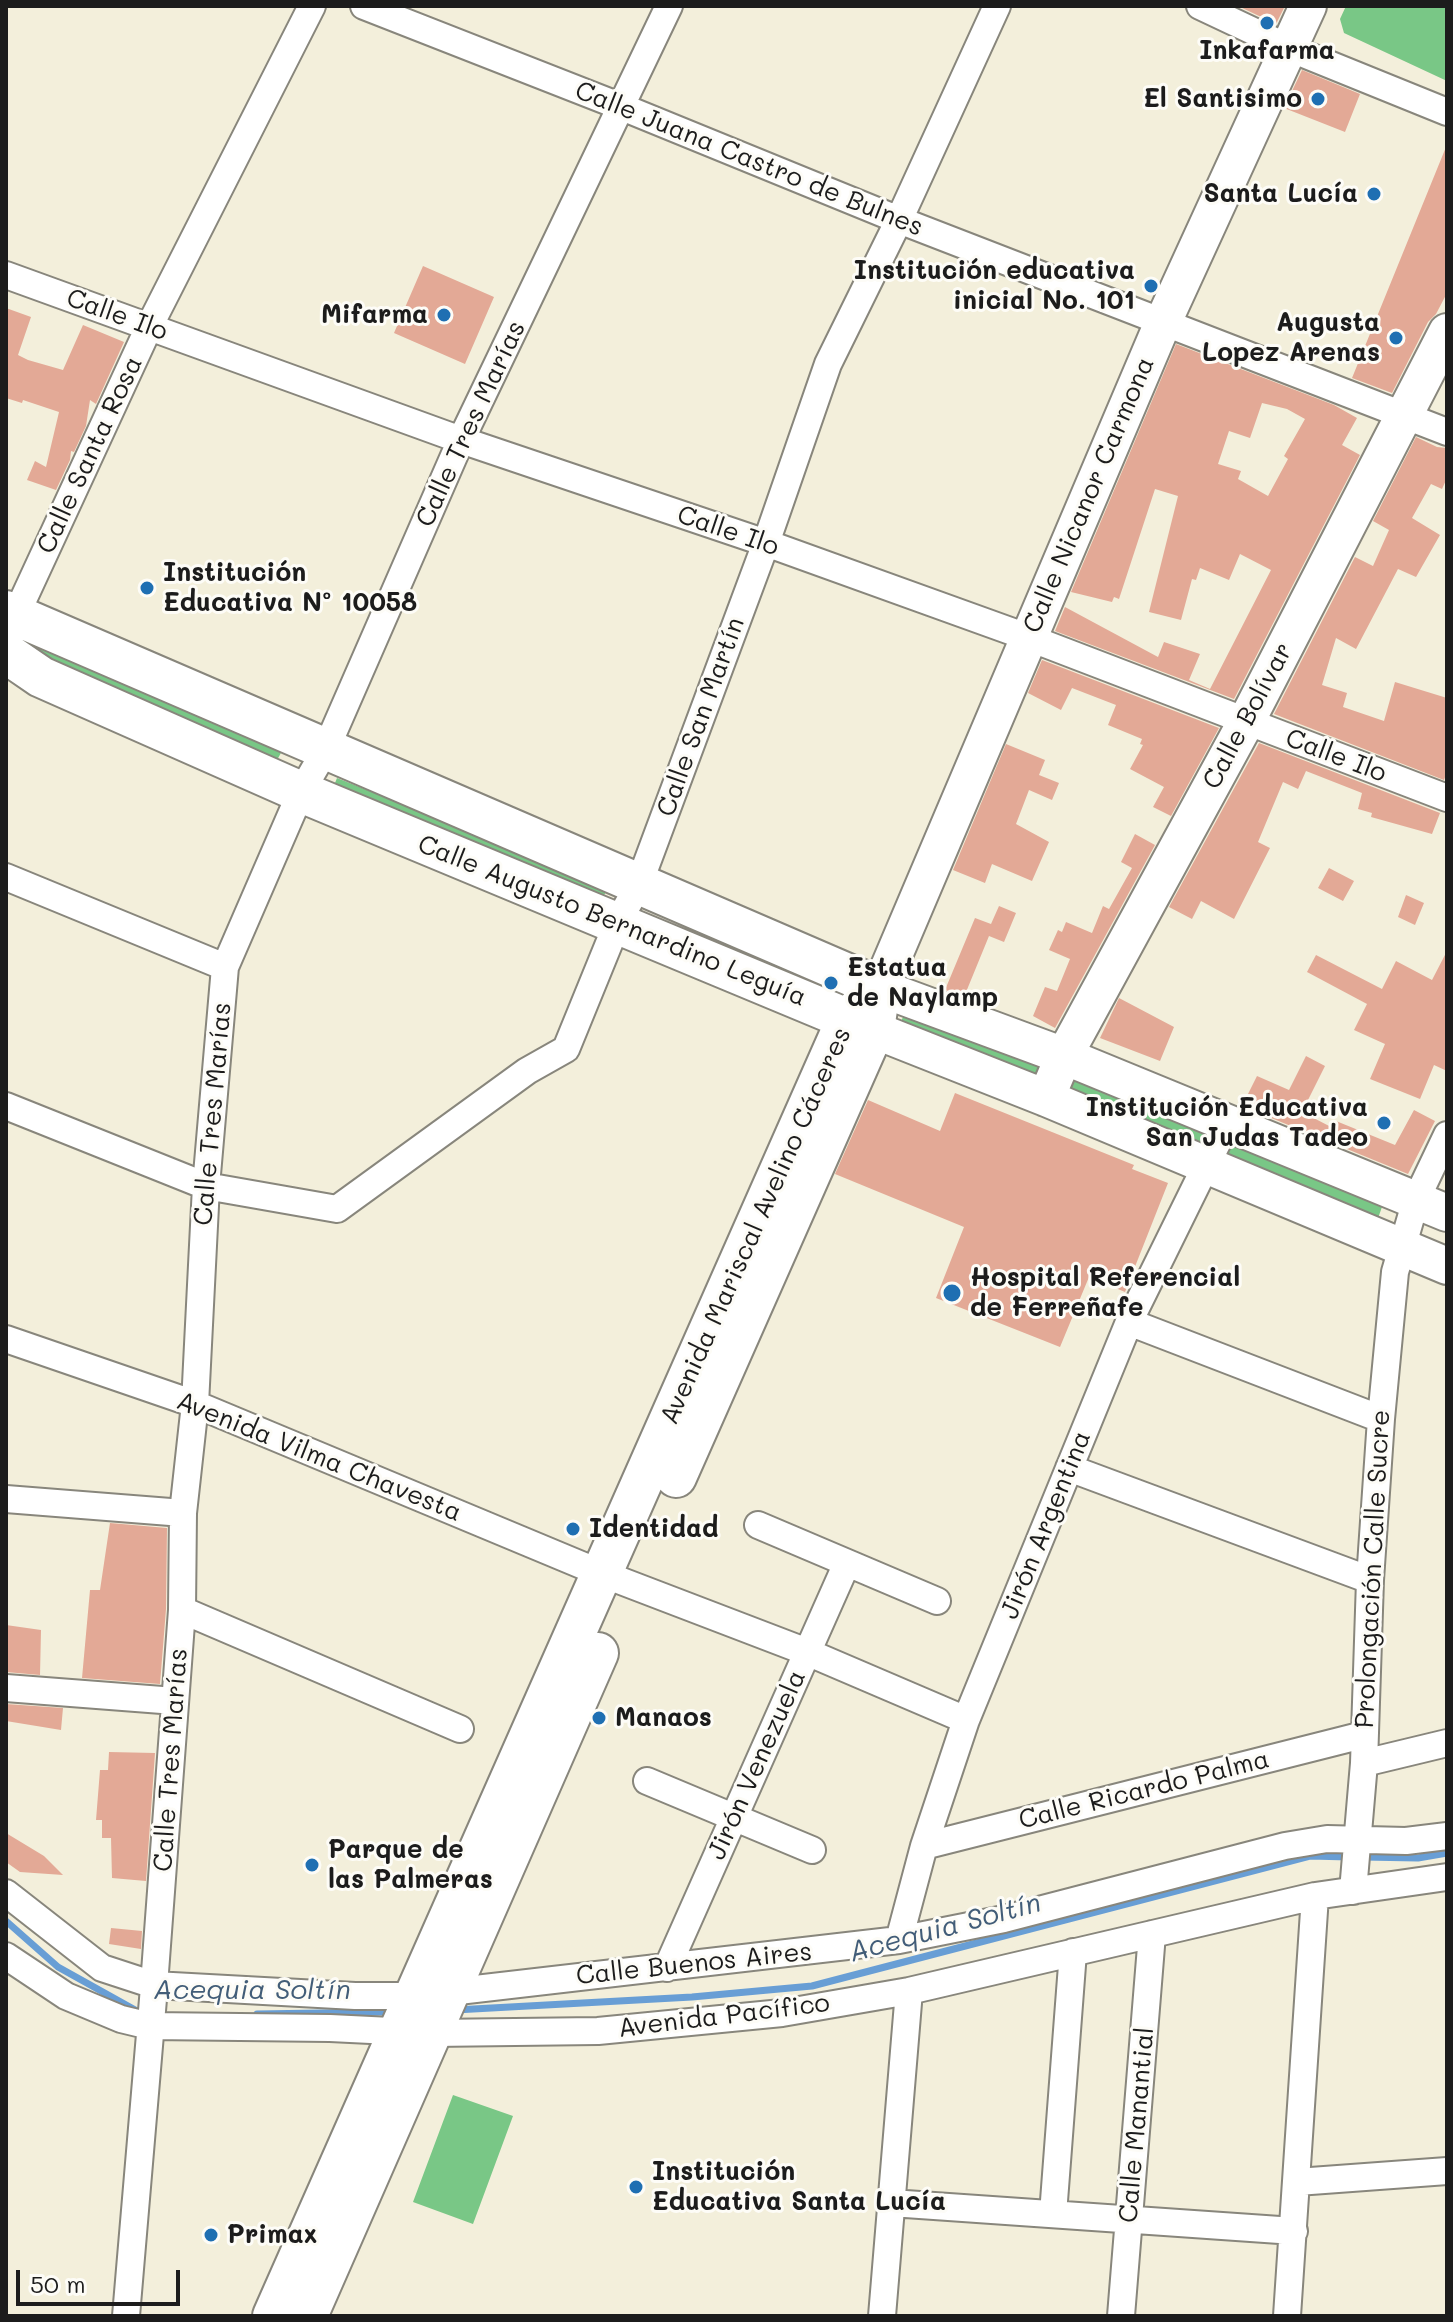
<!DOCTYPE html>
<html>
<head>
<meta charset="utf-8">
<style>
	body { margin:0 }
	#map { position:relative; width:1453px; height:2322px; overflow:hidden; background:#f3efdb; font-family:Mali,sans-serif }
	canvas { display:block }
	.frame { position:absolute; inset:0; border:8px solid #1c1c1c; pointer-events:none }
	.scale { position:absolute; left:16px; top:2270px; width:164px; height:36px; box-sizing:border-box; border:4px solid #1c1c1c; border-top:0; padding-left:10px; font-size:24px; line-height:28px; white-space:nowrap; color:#1c1c1c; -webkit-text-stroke:6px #fdfcf7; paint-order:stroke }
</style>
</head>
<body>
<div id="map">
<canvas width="1453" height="2322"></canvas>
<div class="frame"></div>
<div class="scale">50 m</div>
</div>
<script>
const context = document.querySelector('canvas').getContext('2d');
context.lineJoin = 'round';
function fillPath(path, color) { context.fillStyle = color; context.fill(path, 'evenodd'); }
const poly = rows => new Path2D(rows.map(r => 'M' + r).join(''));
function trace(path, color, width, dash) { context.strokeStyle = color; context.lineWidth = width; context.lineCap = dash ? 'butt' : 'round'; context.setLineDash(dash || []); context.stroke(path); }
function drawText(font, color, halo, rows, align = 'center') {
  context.font = font + ' Mali,sans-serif'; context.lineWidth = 6; context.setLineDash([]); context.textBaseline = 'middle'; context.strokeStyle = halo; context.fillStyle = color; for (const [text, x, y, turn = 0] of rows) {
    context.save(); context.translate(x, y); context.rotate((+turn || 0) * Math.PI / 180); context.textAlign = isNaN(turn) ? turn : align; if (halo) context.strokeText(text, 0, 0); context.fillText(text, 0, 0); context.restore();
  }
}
fillPath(poly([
	[1346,6,1447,6,1447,81,1344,33,1340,19],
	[26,631,282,751,271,771,19,652],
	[337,778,609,887,598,905,331,793],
	[907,1008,1383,1204,1376,1224,899,1026],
	[453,2095,513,2116,473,2224,413,2202]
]), '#79c786');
trace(poly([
	[1362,1857,1418,1858,1447,1853],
	[6,1921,58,1967,137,2011],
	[455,2010,692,1997,812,1986,1310,1856,1349,1857],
	[257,2014,383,2012]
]), '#689ed5', 7);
fillPath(poly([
	[1238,6,1285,6,1276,24],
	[1302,70,1360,94,1345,132,1284,108],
	[1446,147,1447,293,1436,314,1428,322,1392,393,1352,378],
	[423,266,494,297,465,364,394,333],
	[6,308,31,317,18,355,28,360,63,370,83,325,124,342,96,404,90,400,86,426,74,452,71,451,70,460,56,490,27,480,35,461,46,467,59,412,23,400,22,403,6,398],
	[1176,344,1334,405,1357,418,1342,445,1360,455,1234,699,1055,631,1065,607,1158,657,1164,642,1200,654,1189,680,1210,689,1271,570,1240,554,1229,580,1200,568,1196,580,1192,579,1181,620,1149,612,1178,496,1155,489,1119,599,1114,597,1112,602,1071,592],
	[1262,403,1287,409,1305,419,1284,456,1288,459,1268,496,1238,479,1241,471,1218,464,1229,431,1250,438],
	[1416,437,1437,447,1447,448,1447,478,1442,489,1431,484,1412,518,1440,535,1416,577,1398,569,1356,649,1336,638,1322,685,1347,693,1343,707,1384,721,1395,682,1447,698,1447,772,1444,780,1274,714,1355,557,1373,566,1389,530,1373,521],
	[1042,660,1219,728,1171,816,1153,807,1164,787,1130,769,1143,745,1140,744,1142,739,1108,725,1116,705,1072,688,1061,710,1028,693],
	[1259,743,1440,813,1432,834,1371,817,1372,813,1358,809,1362,793,1306,771,1298,789,1283,782,1258,842,1270,848,1234,919,1201,901,1192,919,1169,907],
	[1006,744,1045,760,1039,775,1059,783,1052,800,1029,790,1016,824,1049,842,1032,881,992,864,985,883,953,870],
	[1135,834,1155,845,1055,1028,1033,1016,1045,987,1057,991,1070,959,1049,950,1058,930,1062,932,1066,922,1092,933,1103,906,1109,909,1132,868,1121,862],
	[1329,868,1354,881,1343,901,1318,888],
	[1406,895,1424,903,1415,925,1398,917],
	[999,906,1016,913,1004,942,989,936,964,997,945,990,975,918,991,924],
	[1447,951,1447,1071,1434,1065,1420,1099,1370,1079,1385,1044,1354,1030,1367,1004,1307,972,1316,955,1382,989,1396,961,1432,980],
	[1119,998,1174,1027,1160,1061,1100,1038],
	[1306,1056,1325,1066,1302,1112,1333,1128,1336,1121,1395,1145,1414,1110,1435,1121,1408,1174,1242,1106,1257,1076,1289,1090],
	[955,1093,1134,1165,1132,1169,1168,1183,1125,1292,1089,1277,1060,1347,936,1298,964,1227,835,1174,868,1100,940,1131],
	[110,1523,167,1528,166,1609,160,1684,82,1678,90,1590,100,1590],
	[6,1625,41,1630,40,1675,6,1672],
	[6,1704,63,1708,61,1730,6,1721],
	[109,1752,155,1753,146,1881,112,1878,111,1838,102,1838,102,1820,96,1820,100,1770,108,1770],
	[6,1833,44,1856,63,1875,20,1872,6,1862],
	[111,1928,142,1931,141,1949,109,1944]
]), '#e3a996');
const street = poly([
	[364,6,622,107,899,220,1447,432],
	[1200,6,1289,48,1447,112],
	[6,275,461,440,766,543,1027,637,1447,798],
	[12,629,16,615,149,327,312,6],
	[6,877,225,967],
	[6,1106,206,1186,337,1209,527,1071,566,1049,617,924,639,884,766,543,828,364,899,220,997,6],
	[1129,1322,1381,1419],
	[6,1339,195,1404,603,1574,807,1652,966,1720],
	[1069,1468,1370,1580],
	[6,1499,183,1513],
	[758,1525,937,1601],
	[182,1610,460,1729],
	[6,1688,175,1701],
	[1364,1763,1447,1743],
	[647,1781,812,1850],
	[924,1846,1363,1735],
	[1353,1891,1364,1763,1370,1580,1381,1419,1395,1272,1416,1200,1447,1135],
	[6,1893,102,1968,154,1985,355,1996,415,1996,899,1940,1004,1919,1285,1846,1327,1839,1406,1841,1447,1836],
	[899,1940,924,1846,966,1720,1129,1322,1227,1123],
	[6,1956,66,1996,121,2019,150,2026,330,2028,432,2033,598,2031,782,2013,909,1991,1315,1896,1447,1877],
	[667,1968,847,1563],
	[1297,2182,1447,2171],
	[891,2203,1294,2231],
	[1053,2214,1073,1952],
	[126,2316,153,1999,182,1610,183,1513,195,1404,206,1186,225,967,301,792,326,749,461,440,669,6],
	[882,2316,909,1991],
	[1121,2316,1152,1934],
	[1287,2316,1315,1896]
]);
const secondary = poly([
	[1308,6,1164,320,880,988,1064,1056,1447,1213],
	[874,1030,1046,1098,1447,1266],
	[1046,1098,1064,1056,1246,722,1447,332]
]);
const primary = poly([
	[6,611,880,988],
	[6,653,41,677,301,792,871,1029],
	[676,1477,874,1030,880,988],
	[273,2316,847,1019,880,988],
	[307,2316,598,1653]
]);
trace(street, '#88867c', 30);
trace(secondary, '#88867c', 40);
trace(primary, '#88867c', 44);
trace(street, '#fff', 26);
trace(secondary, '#fff', 36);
trace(primary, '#fff', 40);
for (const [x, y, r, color] of [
	[1267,23,8,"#1f6fb2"],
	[1318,99,8,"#1f6fb2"],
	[1374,194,8,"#1f6fb2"],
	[1151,286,8,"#1f6fb2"],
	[444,315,8,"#1f6fb2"],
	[1396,338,8,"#1f6fb2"],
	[147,588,8,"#1f6fb2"],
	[831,983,8,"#1f6fb2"],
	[1384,1123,8,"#1f6fb2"],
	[952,1293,10,"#1f6fb2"],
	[573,1529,8,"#1f6fb2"],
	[599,1718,8,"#1f6fb2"],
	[312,1865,8,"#1f6fb2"],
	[636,2187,8,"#1f6fb2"],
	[211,2235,8,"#1f6fb2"]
]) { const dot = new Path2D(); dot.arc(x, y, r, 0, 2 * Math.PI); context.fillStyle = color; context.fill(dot); trace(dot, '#fdfcf7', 3); }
drawText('bold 26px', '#1c1c1c', '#fdfcf7', [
	["Inkafarma",1267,51,"center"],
	["El Santisimo",1302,99,"right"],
	["Santa Lucía",1358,194,"right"],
	["Institución educativa",1135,271,"right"],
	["inicial No. 101",1135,301,"right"],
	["Mifarma",428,315,"right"],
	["Augusta",1380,323,"right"],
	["Lopez Arenas",1380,353,"right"],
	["Institución",163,573],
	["Educativa Nº 10058",163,603],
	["Estatua",847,968],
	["de Naylamp",847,998],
	["Institución Educativa",1368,1108,"right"],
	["San Judas Tadeo",1368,1138,"right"],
	["Hospital Referencial",970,1278],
	["de Ferreñafe",970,1308],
	["Identidad",589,1529],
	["Manaos",615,1718],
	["Parque de",328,1850],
	["las Palmeras",328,1880],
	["Institución",652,2172],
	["Educativa Santa Lucía",652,2202],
	["Primax",227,2235]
], 'left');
drawText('26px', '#1c1c1c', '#fdfcf7', [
	["Calle Juana Castro de Bulnes",749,159,22],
	["Calle Ilo",117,315,20],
	["Calle Tres Marías",471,424,-65],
	["Calle Santa Rosa",90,455,-65],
	["Calle Nicanor Carmona",1089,495,-67],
	["Calle Ilo",728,531,19],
	["Calle Bolívar",1248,716,-62],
	["Calle San Martín",701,717,-70],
	["Calle Ilo",1336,756,21],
	["Calle Augusto Bernardino Leguía",612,921,22],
	["Calle Tres Marías",213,1114,-85],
	["Avenida Mariscal Avelino Cáceres",756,1226,-66],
	["Avenida Vilma Chavesta",319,1457,22],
	["Jirón Argentina",1046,1525,-68],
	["Prolongación Calle Sucre",1373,1569,-87],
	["Calle Tres Marías",171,1760,-86],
	["Jirón Venezuela",757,1765,-66],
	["Calle Ricardo Palma",1144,1790,-14],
	["Calle Buenos Aires",694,1964,-6],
	["Avenida Pacífico",724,2016,-7],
	["Calle Manantial",1137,2125,-85]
]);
drawText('italic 28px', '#425d78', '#fdfcf7', [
	["Acequia Soltín",945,1928,-15],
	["Acequia Soltín",252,1990]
]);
</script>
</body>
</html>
